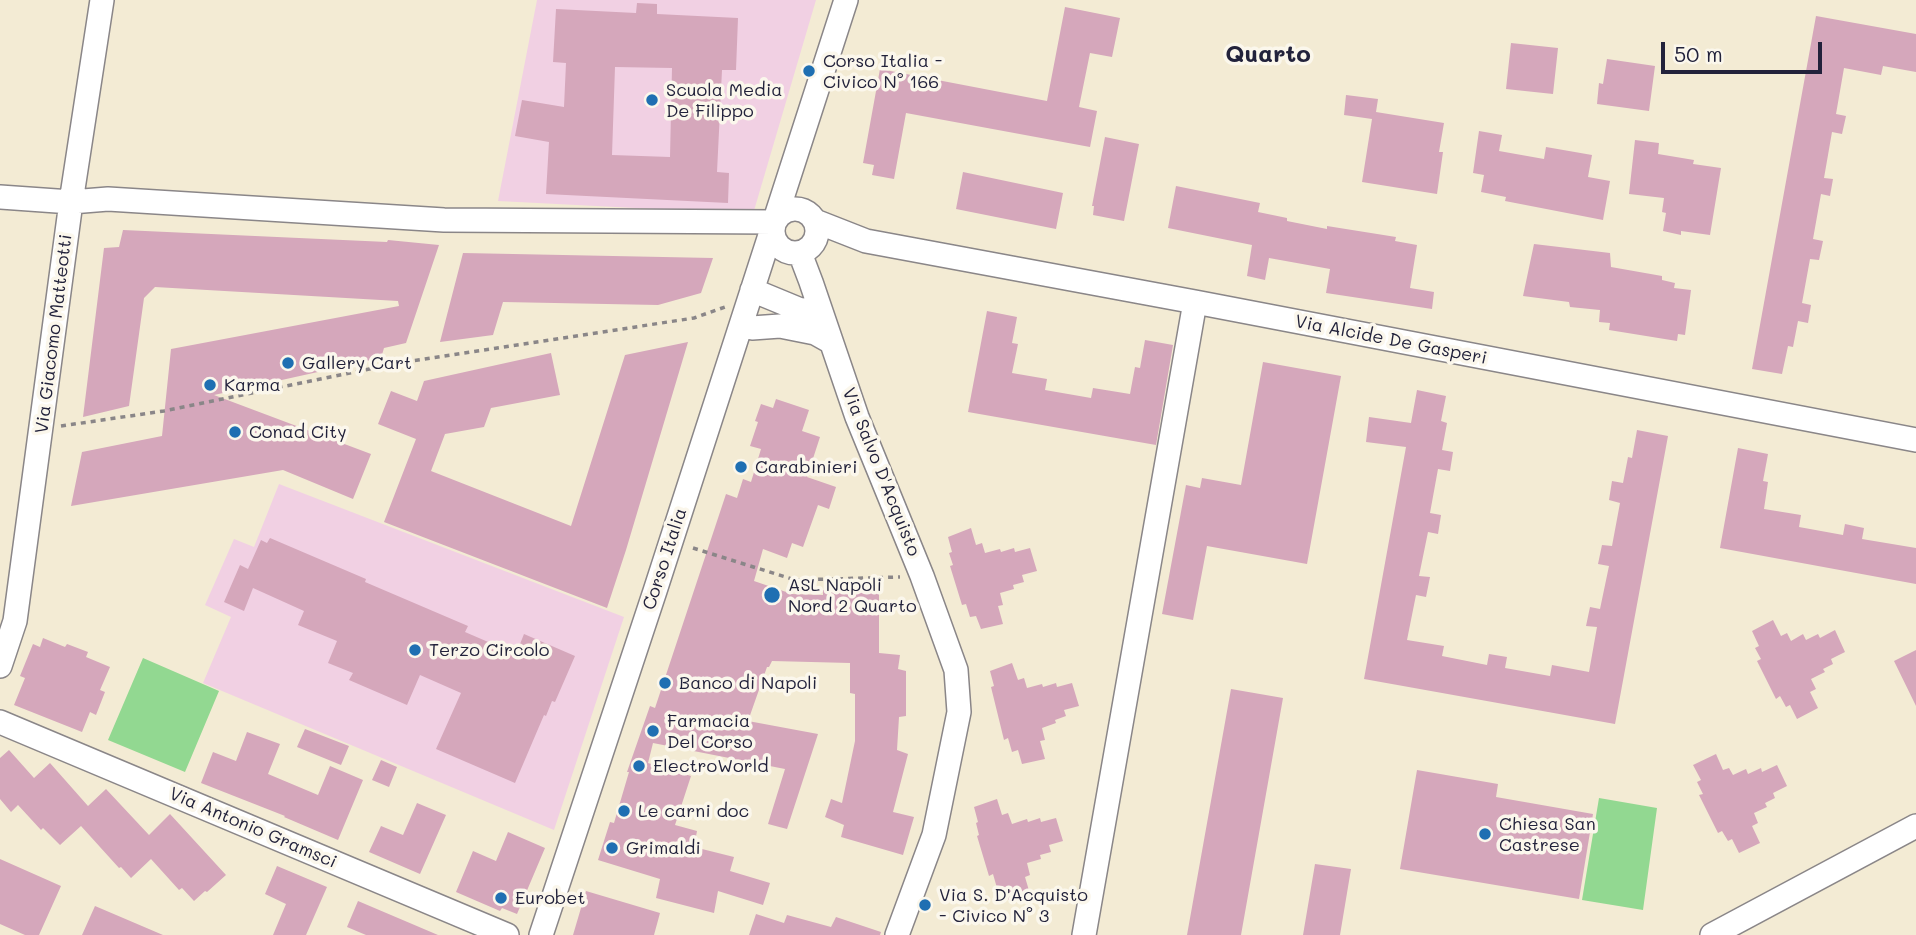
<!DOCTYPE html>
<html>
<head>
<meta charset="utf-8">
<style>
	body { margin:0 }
	#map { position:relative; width:1916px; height:935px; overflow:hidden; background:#f3ebd4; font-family:Mali,sans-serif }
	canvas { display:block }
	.scale { position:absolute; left:1661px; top:42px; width:161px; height:32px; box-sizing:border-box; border:4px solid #22223b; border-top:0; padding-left:9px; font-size:21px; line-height:24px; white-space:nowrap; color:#22223b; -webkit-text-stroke:5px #fbf7ec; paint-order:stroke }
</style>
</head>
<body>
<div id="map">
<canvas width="1916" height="935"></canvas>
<div class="scale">50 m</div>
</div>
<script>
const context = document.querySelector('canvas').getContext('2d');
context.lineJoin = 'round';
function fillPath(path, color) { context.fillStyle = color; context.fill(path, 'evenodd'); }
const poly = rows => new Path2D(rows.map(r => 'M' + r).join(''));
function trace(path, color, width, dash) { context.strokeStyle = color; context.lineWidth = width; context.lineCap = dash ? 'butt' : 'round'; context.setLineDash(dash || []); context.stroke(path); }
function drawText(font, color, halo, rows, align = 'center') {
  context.font = font + ' Mali,sans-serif'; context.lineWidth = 7; context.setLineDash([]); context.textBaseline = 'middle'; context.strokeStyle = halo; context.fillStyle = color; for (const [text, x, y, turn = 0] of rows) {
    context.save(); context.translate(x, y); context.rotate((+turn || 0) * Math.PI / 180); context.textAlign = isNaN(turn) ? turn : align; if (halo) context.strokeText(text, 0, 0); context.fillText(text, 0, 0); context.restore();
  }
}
fillPath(poly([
	[537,0,816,0,753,214,498,201],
	[279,484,624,617,554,830,203,683,231,617,205,605,234,539,254,547]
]), '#f1d0e3');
fillPath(poly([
	[143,658,219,691,185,772,108,740],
	[1599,798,1657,808,1643,910,1582,900]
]), '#92d891');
fillPath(poly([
	[637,3,657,4,657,14,738,18,736,70,722,70,717,172,729,173,728,203,546,194,549,142,515,136,522,100,564,107,566,63,553,62,556,9,636,13],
	[615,67,672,68,670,157,612,155],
	[1065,7,1120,18,1112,57,1090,53,1079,107,1097,111,1090,147,906,113,894,179,872,175,874,165,863,163,880,69,1047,101],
	[1816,16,1916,34,1916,72,1883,66,1881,75,1844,68,1836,114,1846,116,1842,134,1832,132,1824,178,1833,179,1830,196,1821,194,1813,239,1823,241,1819,260,1810,259,1802,303,1811,305,1808,323,1798,321,1793,347,1788,346,1782,374,1752,369],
	[1511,43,1558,48,1553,94,1506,89],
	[1607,59,1655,66,1649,111,1597,104,1599,83,1603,84],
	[1346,95,1378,99,1376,112,1444,123,1439,152,1443,152,1437,194,1362,182,1372,119,1344,115],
	[1479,131,1502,135,1499,151,1544,159,1546,147,1592,155,1588,177,1610,181,1603,220,1505,201,1506,197,1481,192,1484,175,1473,173],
	[1105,137,1139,144,1124,221,1093,215,1094,206,1092,206],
	[1635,140,1659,143,1658,154,1694,160,1693,164,1721,168,1710,235,1681,231,1681,235,1663,231,1666,213,1662,212,1664,198,1629,194],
	[963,172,1063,193,1056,229,956,209],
	[1176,186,1260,203,1258,212,1287,218,1287,221,1327,229,1327,226,1396,237,1395,241,1417,245,1410,288,1434,292,1432,309,1326,293,1330,269,1269,258,1265,280,1247,276,1252,245,1168,228],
	[123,230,387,242,388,240,439,245,406,343,384,348,381,358,214,395,371,454,353,499,283,470,71,506,82,452,162,436,171,349,399,306,398,301,155,287,144,298,129,406,83,417,104,248,119,247],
	[1534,244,1610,253,1611,267,1662,276,1662,280,1675,283,1674,288,1691,290,1685,335,1678,334,1677,341,1609,330,1610,323,1599,322,1600,310,1570,307,1569,302,1523,296],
	[463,253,713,258,701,293,658,305,503,302,493,335,440,342],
	[987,311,1017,317,1012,343,1018,344,1012,373,1047,379,1045,390,1091,398,1093,388,1130,394,1135,367,1140,368,1145,340,1173,345,1156,445,968,412],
	[688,342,626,550,607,608,384,522,416,439,378,424,391,391,417,401,424,381,551,353,560,395,491,408,484,427,445,434,431,471,571,526,625,355],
	[1263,362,1341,376,1307,564,1207,546,1193,620,1162,614,1186,485,1200,488,1202,478,1241,485],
	[1417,390,1446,396,1441,421,1447,423,1442,450,1453,452,1450,471,1438,469,1430,513,1441,515,1438,534,1428,532,1419,576,1430,577,1426,597,1416,595,1407,640,1444,646,1442,656,1487,665,1489,654,1507,657,1505,668,1550,676,1552,665,1589,672,1597,627,1586,626,1590,607,1600,609,1609,566,1598,564,1602,545,1612,546,1620,503,1609,500,1612,481,1623,483,1628,457,1632,458,1637,430,1668,436,1615,724,1364,679,1406,447,1366,442,1369,417,1411,423],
	[776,399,809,410,802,431,820,437,807,477,836,487,829,509,818,505,803,547,792,543,787,558,763,549,754,581,792,594,823,595,823,590,879,592,879,653,900,655,898,669,906,671,906,716,899,717,897,750,908,754,893,812,914,817,903,855,841,837,844,825,825,817,831,799,842,803,855,741,855,694,850,693,850,663,772,661,769,667,767,667,748,721,818,734,787,829,768,824,785,769,653,743,648,763,691,776,675,825,697,831,694,847,734,857,730,871,770,883,763,905,718,891,714,913,656,898,660,879,598,860,610,822,614,823,629,772,627,772,650,706,655,708,726,494,737,498,743,479,751,482,761,449,750,446,758,422,755,421,761,404,773,408],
	[1738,448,1768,454,1763,481,1768,482,1764,509,1801,515,1799,527,1843,535,1845,524,1864,528,1862,539,1916,548,1916,584,1720,548],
	[971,528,976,545,982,543,985,553,1000,549,1001,552,1014,548,1015,552,1030,548,1037,571,1022,575,1024,582,1013,585,1014,589,1000,593,1003,605,998,606,1003,624,981,629,976,616,970,617,966,604,962,605,950,566,953,565,949,553,952,552,948,537],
	[270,538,366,579,365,582,468,626,465,632,516,654,524,634,575,656,555,702,552,701,546,716,544,715,515,783,436,749,461,693,420,675,407,705,349,680,353,673,328,663,337,641,298,625,304,611,253,588,244,611,224,602,240,565,248,569,261,540,267,543],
	[1773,620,1781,636,1787,633,1791,641,1803,634,1806,640,1818,634,1820,638,1835,630,1845,652,1831,659,1833,664,1823,669,1825,672,1811,679,1816,689,1810,692,1818,708,1797,719,1790,705,1786,707,1780,696,1776,699,1757,661,1761,659,1755,648,1759,646,1752,631],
	[43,638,65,647,67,644,88,652,86,657,110,667,100,690,105,692,96,715,90,712,82,732,14,705,25,678,20,676,33,644,40,647],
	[1916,650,1916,706,1894,661],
	[1012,663,1018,680,1024,678,1027,688,1042,684,1043,687,1056,683,1057,687,1072,683,1079,706,1064,710,1066,716,1055,720,1056,723,1042,728,1045,740,1040,741,1045,759,1022,764,1018,750,1012,752,1008,738,1004,740,991,687,994,686,990,671],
	[1231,689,1283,698,1241,935,1187,935],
	[305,729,349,746,341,765,297,747],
	[247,732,280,744,268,774,318,795,330,766,363,780,338,840,284,817,285,816,201,783,213,752,236,761],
	[9,750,34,778,50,763,88,806,106,789,149,835,170,814,226,875,207,892,205,891,194,901,182,888,179,890,151,859,131,878,121,867,119,868,81,826,60,845,43,828,41,830,18,805,11,812,0,799,0,758],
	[1716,754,1723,770,1729,768,1733,775,1746,769,1748,774,1761,768,1762,772,1777,765,1787,786,1773,793,1775,798,1765,803,1767,807,1754,813,1758,823,1752,826,1760,843,1739,853,1732,839,1728,841,1722,831,1718,833,1699,795,1703,794,1697,782,1701,780,1693,765],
	[381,760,397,767,389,787,372,780],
	[1417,770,1498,784,1496,797,1593,814,1579,899,1400,869],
	[997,799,1002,815,1008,813,1012,824,1027,819,1028,822,1040,818,1041,822,1056,818,1063,841,1049,845,1051,852,1040,855,1041,859,1027,863,1030,875,1025,877,1030,894,1008,900,1003,886,997,888,993,874,989,876,977,836,979,835,976,823,978,822,974,807],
	[417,803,446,815,420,874,369,852,381,826,403,835],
	[508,832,545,848,517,914,502,908,500,911,456,892,473,851,496,861],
	[0,859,61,886,39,935,25,935,0,924],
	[1315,864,1351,869,1340,935,1303,935],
	[277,866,327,887,306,935,273,935,286,904,265,894],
	[586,891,660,913,654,935,573,935],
	[358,901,438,935,366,935,347,927],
	[95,906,163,935,82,935],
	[756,914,784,923,787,915,831,927,836,917,881,932,880,935,749,935]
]), '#d5a7bb');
const street = poly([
	[0,197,71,202,108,199,444,220,774,222],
	'773 231a22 22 0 1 1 44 0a22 22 0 1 1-44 0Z',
	[815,221,866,241,1195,302,1916,440],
	[800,253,811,282,857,417,922,576,956,670,959,712,934,835,897,935],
	[752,290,798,309,820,313],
	[741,325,752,328,780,326,815,333,831,342],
	[0,666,15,621,71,202,102,0],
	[0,722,507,935],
	[541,935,655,591,846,0],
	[1084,935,1195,302],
	[1712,935,1916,826]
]);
trace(street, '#8a8688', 26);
trace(poly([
	[61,426,164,411,399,363,694,318,725,307],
	[693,548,795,580,900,577]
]), '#8a8688', 3.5, [5, 5]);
trace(street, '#fff', 23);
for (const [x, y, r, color] of [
	[809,71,7,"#1f6fb2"],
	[652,100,7,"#1f6fb2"],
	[288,363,7,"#1f6fb2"],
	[210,385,7,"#1f6fb2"],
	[235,432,7,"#1f6fb2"],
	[741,467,7,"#1f6fb2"],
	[772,595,9,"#1f6fb2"],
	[415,650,7,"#1f6fb2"],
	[665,683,7,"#1f6fb2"],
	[653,731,7,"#1f6fb2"],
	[639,766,7,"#1f6fb2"],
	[624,811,7,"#1f6fb2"],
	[1485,834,7,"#1f6fb2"],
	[612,848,7,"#1f6fb2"],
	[501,898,7,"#1f6fb2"],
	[925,905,7,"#1f6fb2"]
]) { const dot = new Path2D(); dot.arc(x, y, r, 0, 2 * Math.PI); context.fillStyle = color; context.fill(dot); trace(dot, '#fbf7ec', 2.5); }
drawText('18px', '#22223b', '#fbf7ec', [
	["Corso Italia -",823,61],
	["Civico N° 166",823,82],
	["Scuola Media",666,90],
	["De Filippo",666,111],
	["Gallery Cart",302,363],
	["Karma",224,385],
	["Conad City",249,432],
	["Carabinieri",755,467],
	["ASL Napoli",788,585],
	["Nord 2 Quarto",788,606],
	["Terzo Circolo",429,650],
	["Banco di Napoli",679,683],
	["Farmacia",667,721],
	["Del Corso",667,742],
	["ElectroWorld",653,766],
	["Le carni doc",638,811],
	["Chiesa San",1499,824],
	["Castrese",1499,845],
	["Grimaldi",626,848],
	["Via S. D'Acquisto",939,895],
	["- Civico N° 3",939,916],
	["Eurobet",515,898]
], 'left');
drawText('18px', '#22223b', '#fbf7ec', [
	["Via Giacomo Matteotti",54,334,-83],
	["Via Alcide De Gasperi",1391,340,11],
	["Via Salvo D'Acquisto",881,472,68],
	["Corso Italia",665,559,-72],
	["Via Antonio Gramsci",253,828,23]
]);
drawText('bold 24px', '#22223b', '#fbf7ec', [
	["Quarto",1268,55]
]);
</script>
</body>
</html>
